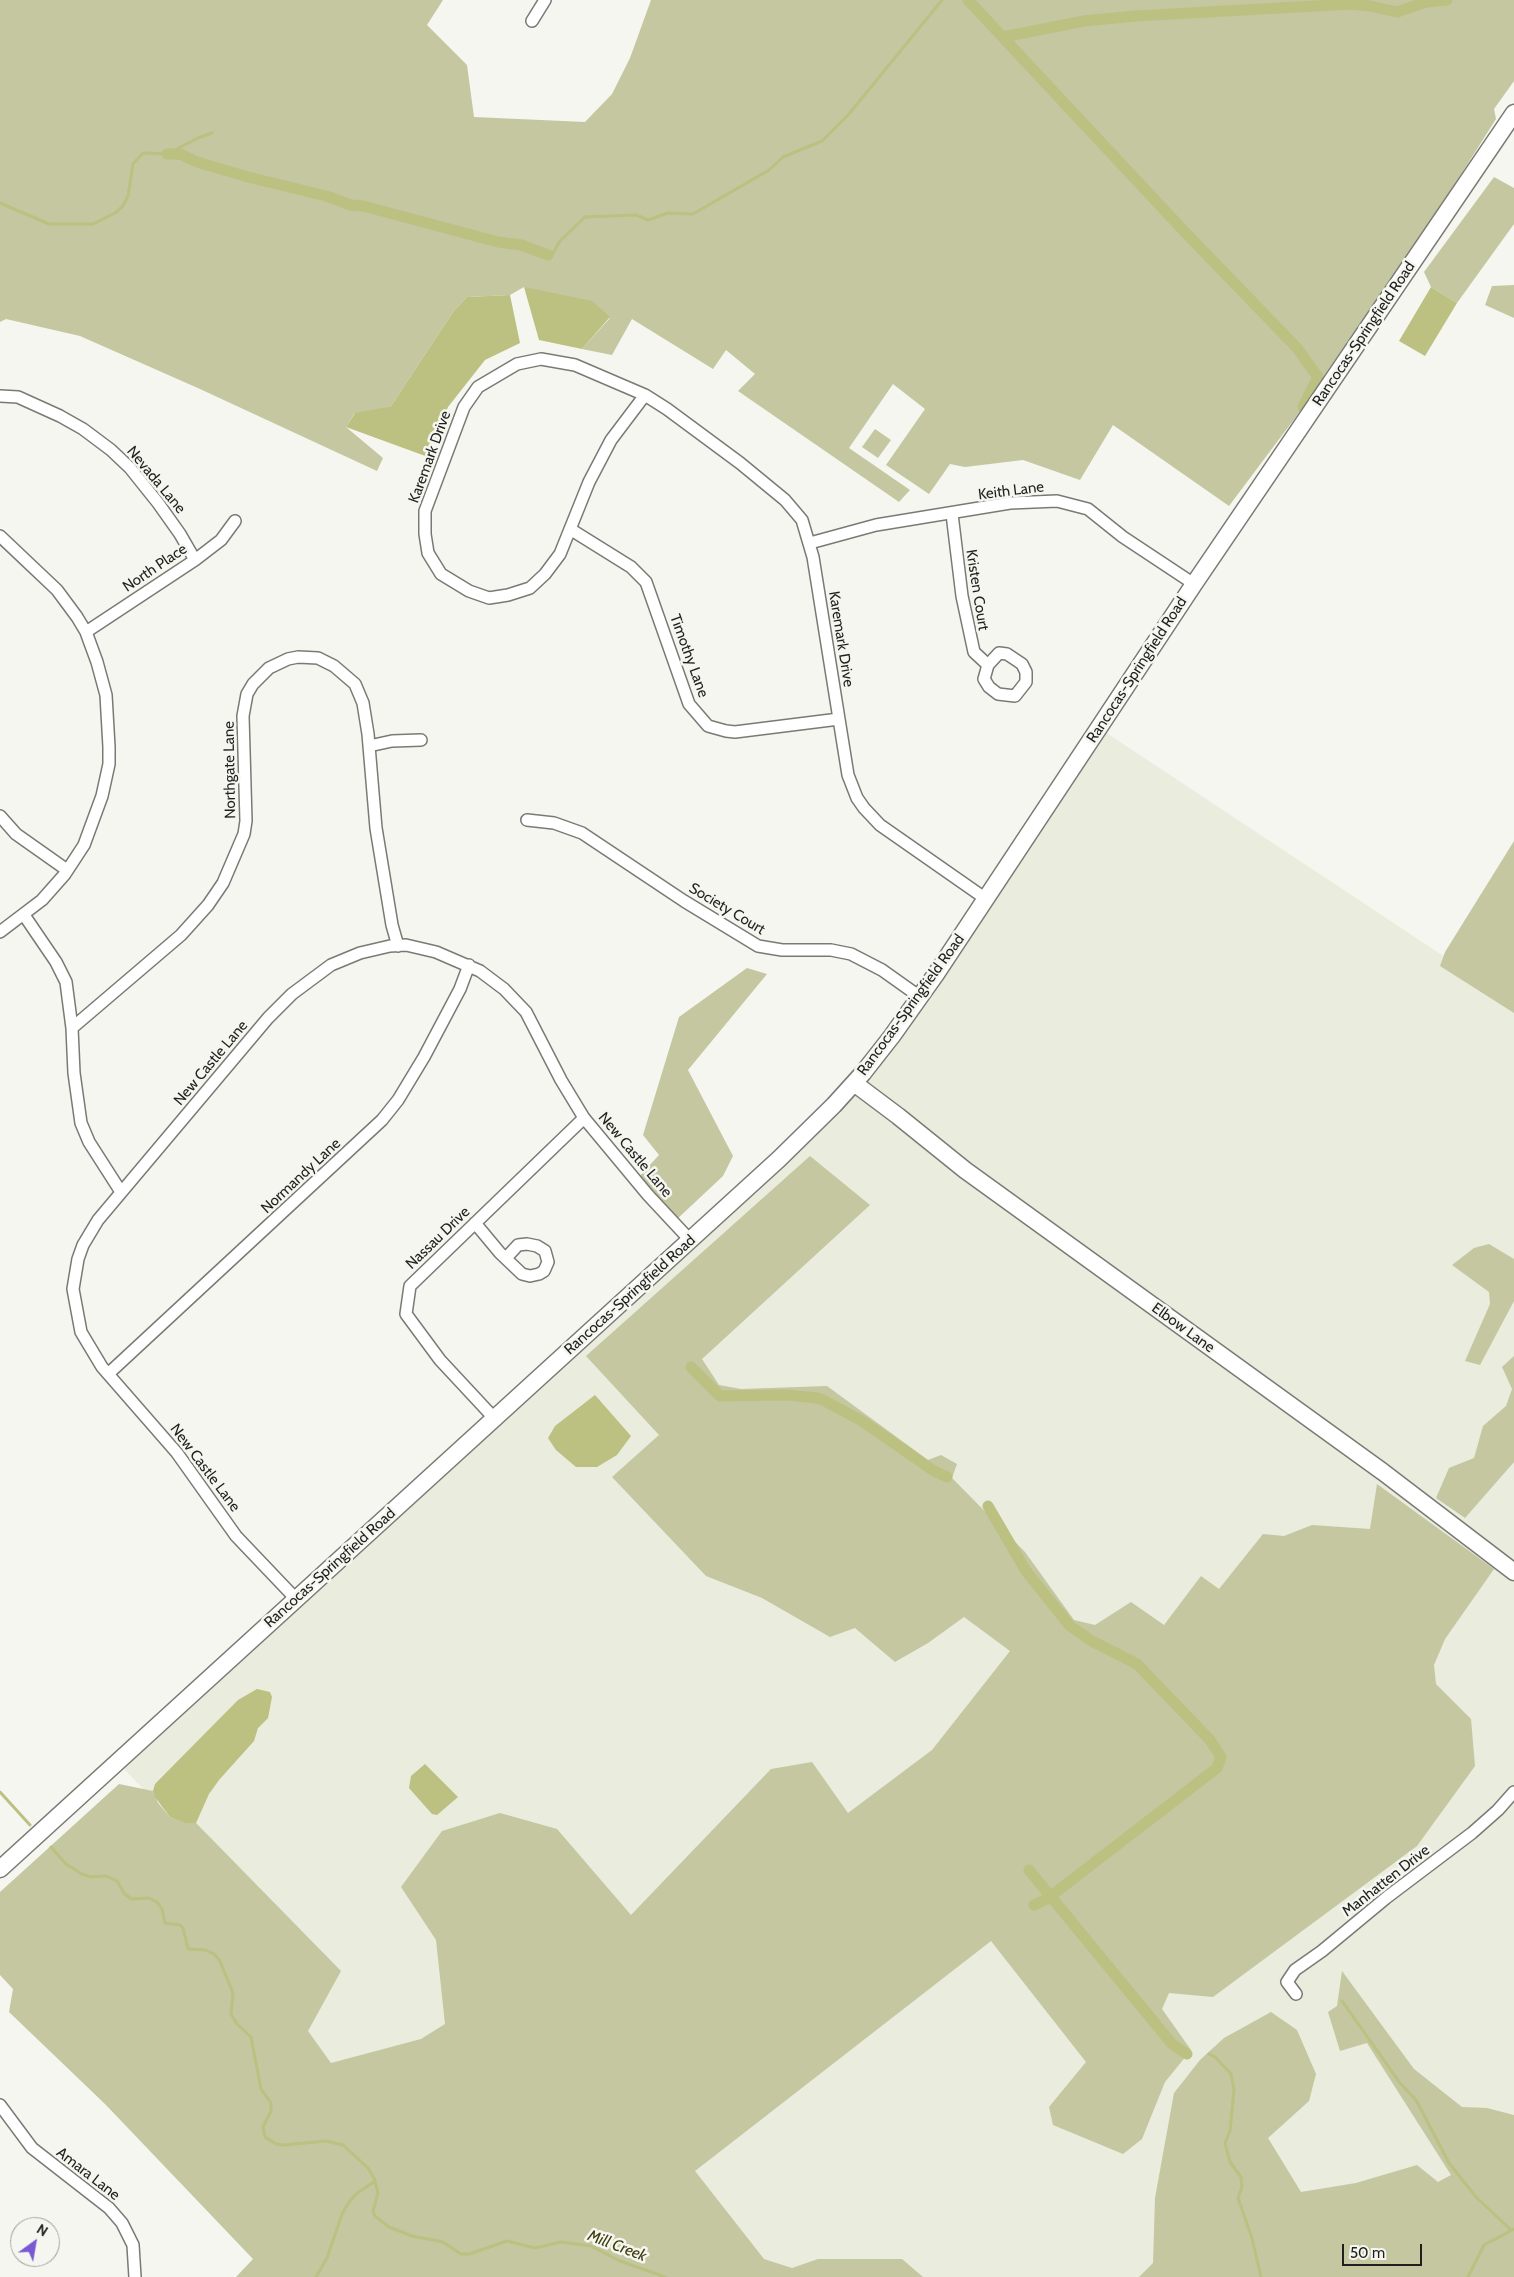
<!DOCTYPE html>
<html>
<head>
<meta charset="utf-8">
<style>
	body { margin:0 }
	#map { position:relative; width:1514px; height:2277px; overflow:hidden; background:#f5f6f0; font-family:Cabin,sans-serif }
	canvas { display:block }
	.north { position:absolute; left:10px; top:2217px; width:50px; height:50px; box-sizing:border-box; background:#f5f6f0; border:1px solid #9fa09c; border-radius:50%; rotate:32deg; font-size:14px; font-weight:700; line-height:20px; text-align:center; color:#1f1f1d }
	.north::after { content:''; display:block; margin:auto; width:18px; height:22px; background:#7859d3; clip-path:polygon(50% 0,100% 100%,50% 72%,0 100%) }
	.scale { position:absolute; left:1342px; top:2244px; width:80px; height:22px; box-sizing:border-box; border:2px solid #1f1f1d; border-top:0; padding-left:6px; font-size:15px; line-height:18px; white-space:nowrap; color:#1f1f1d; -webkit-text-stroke:4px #f5f6f0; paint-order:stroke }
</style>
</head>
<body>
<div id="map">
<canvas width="1514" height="2277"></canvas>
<div class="north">N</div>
<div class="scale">50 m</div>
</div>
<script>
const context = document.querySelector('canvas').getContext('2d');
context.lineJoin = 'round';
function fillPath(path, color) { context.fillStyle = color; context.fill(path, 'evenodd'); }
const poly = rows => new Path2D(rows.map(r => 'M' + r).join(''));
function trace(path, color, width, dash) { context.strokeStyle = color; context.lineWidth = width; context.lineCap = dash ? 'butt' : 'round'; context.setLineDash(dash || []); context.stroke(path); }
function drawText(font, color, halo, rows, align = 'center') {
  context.font = font + ' Cabin,sans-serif'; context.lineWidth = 5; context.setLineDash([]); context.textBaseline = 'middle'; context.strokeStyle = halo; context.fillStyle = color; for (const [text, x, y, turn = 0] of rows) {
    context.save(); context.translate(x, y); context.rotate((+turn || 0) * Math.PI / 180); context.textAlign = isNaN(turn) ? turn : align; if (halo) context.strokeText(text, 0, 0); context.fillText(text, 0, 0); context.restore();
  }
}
fillPath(poly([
	[1099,728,1448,959,1514,855,1514,2145,1311,2277,726,2277,333,2076,307,2060,301,2011,324,1974,117,1762,863,1073]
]), '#eaecde');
fillPath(poly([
	[0,0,443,0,427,25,467,65,474,117,585,122,612,94,630,58,651,0,1514,0,1514,81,1494,109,1496,119,1446,198,1295,418,1229,506,1113,425,1080,480,1023,460,965,467,950,464,929,494,886,465,925,409,893,384,849,448,910,490,899,502,738,391,755,374,726,350,713,369,632,319,612,355,582,349,610,318,524,287,510,295,467,297,453,312,391,406,354,414,346,427,383,458,377,471,200,389,80,336,6,319,0,322],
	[1494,177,1514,188,1514,224,1457,303,1431,287,1424,272],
	[1514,285,1514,318,1485,305,1492,286],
	[875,429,891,440,878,458,862,447],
	[1514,841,1514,1013,1440,966,1445,952],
	[747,968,767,974,688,1070,733,1156,723,1176,675,1221,637,1179,659,1155,643,1135,679,1017],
	[810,1156,870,1205,702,1359,719,1385,741,1389,827,1386,928,1460,941,1455,957,1464,952,1478,1025,1552,1074,1620,1095,1625,1131,1602,1164,1625,1201,1576,1219,1589,1263,1534,1284,1536,1312,1525,1370,1529,1377,1484,1494,1569,1445,1639,1434,1665,1436,1684,1471,1719,1475,1766,1417,1846,1213,1997,1169,1993,1162,2009,1191,2050,1165,2082,1142,2139,1123,2154,1053,2125,1049,2107,1086,2062,991,1941,695,2171,764,2259,792,2268,818,2259,902,2259,923,2277,236,2277,253,2259,105,2104,9,2012,13,1989,0,1975,0,1892,119,1784,153,1791,158,1803,170,1817,184,1823,196,1823,341,1971,308,2031,331,2063,421,2039,445,2024,436,1940,401,1887,442,1831,500,1813,557,1829,631,1915,771,1769,812,1762,848,1813,932,1750,1010,1651,964,1617,928,1643,895,1662,855,1628,830,1637,762,1598,706,1576,612,1477,659,1435,586,1356],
	[1489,1244,1514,1259,1514,1301,1480,1365,1465,1361,1490,1304,1489,1292,1452,1265,1474,1248],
	[1514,1356,1514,1462,1465,1518,1436,1498,1449,1468,1474,1458,1483,1426,1506,1406,1512,1389,1502,1367],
	[1342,1971,1414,2069,1462,2107,1487,2108,1514,2115,1514,2277,1139,2277,1153,2263,1155,2198,1174,2093,1200,2060,1224,2038,1271,2012,1297,2030,1316,2074,1309,2101,1268,2138,1301,2192,1356,2183,1417,2165,1438,2182,1451,2175,1367,2043,1340,2051,1328,2012,1337,2006]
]), '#c4c7a0');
fillPath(poly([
	[524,287,592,301,610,317,582,349,539,340],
	[1431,287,1457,303,1425,356,1399,341],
	[510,295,520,343,485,360,448,407,428,457,346,427,355,413,391,406,453,312,467,297],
	[595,1395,631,1436,617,1455,597,1467,576,1467,556,1450,548,1438,555,1426],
	[257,1689,270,1692,272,1697,268,1718,258,1728,254,1741,219,1780,209,1794,196,1823,184,1823,170,1817,155,1797,153,1791,155,1784,238,1700],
	[425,1764,458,1797,437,1815,432,1814,409,1788,411,1776]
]), '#bcc081');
trace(poly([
	[0,203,49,224,93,224,115,213,123,206,128,196,133,164,143,153,167,154,198,138,212,133],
	[548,255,553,253,560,241,585,217,636,215,648,220,668,213,693,214,769,170,783,157,822,141,849,114,942,0],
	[0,1792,30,1825],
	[51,1847,66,1864,82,1874,91,1877,106,1876,117,1881,124,1893,131,1899,149,1898,157,1902,162,1909,165,1923,180,1925,183,1928,188,1949,205,1950,214,1954,220,1961,233,1993,231,2014,237,2024,251,2037,261,2089,271,2103,271,2111,263,2127,265,2137,276,2144,283,2145,326,2141,343,2145,368,2168,374,2178,378,2193,373,2211,375,2216,389,2227,412,2236,443,2242,461,2254,469,2254,507,2241,535,2248,561,2242,591,2246,620,2261,665,2277],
	[1342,2001,1400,2083,1416,2100,1449,2163,1477,2198,1511,2230],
	[1209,2054,1215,2057,1231,2074,1234,2090,1230,2131,1225,2143,1230,2162,1241,2177,1242,2187,1238,2198,1252,2238,1261,2277],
	[316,2277,327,2258,342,2214,349,2202,356,2194,375,2181],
	[1468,2277,1484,2245,1514,2229]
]), '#bcc081', 3);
trace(poly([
	[968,0,1182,229,1297,348,1318,377,1303,407],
	[1003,37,1084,21,1136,16,1351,4,1370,6,1397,12,1426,2,1447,0],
	[167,154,180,154,197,162,248,177,326,196,351,205,363,206,498,242,521,245,548,255],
	[691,1367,720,1396,787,1395,817,1398,823,1400,862,1421,934,1471,947,1477],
	[988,1506,1026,1571,1070,1626,1092,1641,1137,1664,1210,1740,1221,1757,1217,1768,1047,1899,1034,1905],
	[1029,1870,1172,2044,1187,2054]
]), '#bcc081', 11);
const street = poly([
	[532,21,545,0],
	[645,395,611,440,589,482,560,554,545,574,530,588,508,595,489,598,469,591,441,574,428,553,425,534,425,511,464,407,478,387,517,364,541,359,575,365,645,395,667,409,740,463,785,500,802,520,813,557,848,775,857,798,864,808,880,825,986,899],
	[0,396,18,397,60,416,83,429,111,450,130,468,158,503,180,534,195,560],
	[952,514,962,596,974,652,988,665,999,653,1007,654,1022,664,1026,672,1026,682,1015,696,998,694,989,687,984,679,988,665],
	[570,529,631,567,646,582,689,704,708,726,726,731,735,732,839,719],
	[0,536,57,590,77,617,86,632,97,662,106,695,109,747,109,764,102,796,84,845,65,874,42,900,0,932],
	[810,543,876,525,1010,503,1057,501,1088,509,1123,537,1194,584],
	[86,632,195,560,221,540,235,521],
	[369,746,392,741,421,740],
	[0,816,16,834,67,870],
	[527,820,554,823,582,833,684,901,758,946,782,950,831,950,851,954,882,970,920,997],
	[24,915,56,962,66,982,72,1028,74,1073,81,1123,89,1142,121,1192],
	[72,1028,181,935,208,905,223,883,244,834,246,821,243,716,247,694,253,684,269,668,288,659,298,657,318,658,334,666,355,684,363,703,368,734,376,828,392,925,398,946],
	[475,1223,500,1253,522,1274,530,1276,539,1274,544,1271,548,1262,545,1251,537,1246,527,1244,518,1245,506,1258],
	[108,1374,382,1120,398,1100,424,1057,460,989,469,965],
	[494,1418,440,1360,406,1314,410,1286,584,1118],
	[296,1599,236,1536,177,1453,102,1367,81,1332,73,1289,78,1259,83,1245,98,1220,268,1018,292,994,331,965,360,953,390,946,406,945,436,952,480,971,504,989,526,1012,561,1080,584,1118,648,1195,690,1240],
	[1296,1994,1287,1982,1295,1970,1322,1951,1386,1898,1472,1833,1498,1810,1514,1792],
	[0,2105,32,2148,109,2208,122,2223,133,2245,135,2277]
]);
const secondary = poly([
	[854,1083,898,1116,965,1170,1383,1472,1514,1572],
	[0,1869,779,1159,834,1105,863,1073,892,1036,936,974,1194,584,1514,113]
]);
trace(street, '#7a7a75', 14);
trace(secondary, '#7a7a75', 19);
trace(street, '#fff', 11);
trace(secondary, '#fff', 16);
drawText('15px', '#1f1f1d', '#f5f6f0', [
	["Rancocas-Springfield Road",1364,334,-56],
	["Karemark Drive",430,457,-70],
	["Nevada Lane",156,480,50],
	["Keith Lane",1011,491,-7],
	["North Place",155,568,-34],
	["Kristen Court",977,590,81],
	["Karemark Drive",841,639,81],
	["Timothy Lane",689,656,70],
	["Rancocas-Springfield Road",1137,670,-57],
	["Northgate Lane",230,770,-91],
	["Society Court",727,909,31],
	["Rancocas-Springfield Road",911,1005,-54],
	["New Castle Lane",211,1063,-50],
	["New Castle Lane",635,1155,50],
	["Normandy Lane",301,1176,-43],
	["Nassau Drive",438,1238,-44],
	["Rancocas-Springfield Road",630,1295,-42],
	["Elbow Lane",1183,1328,36],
	["New Castle Lane",205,1468,53],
	["Rancocas-Springfield Road",330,1568,-42],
	["Manhatten Drive",1386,1881,-38],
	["Amara Lane",88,2174,38]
]);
drawText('italic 16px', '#3d3f0e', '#f5f6f0', [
	["Mill Creek",617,2246,21]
]);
</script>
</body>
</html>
